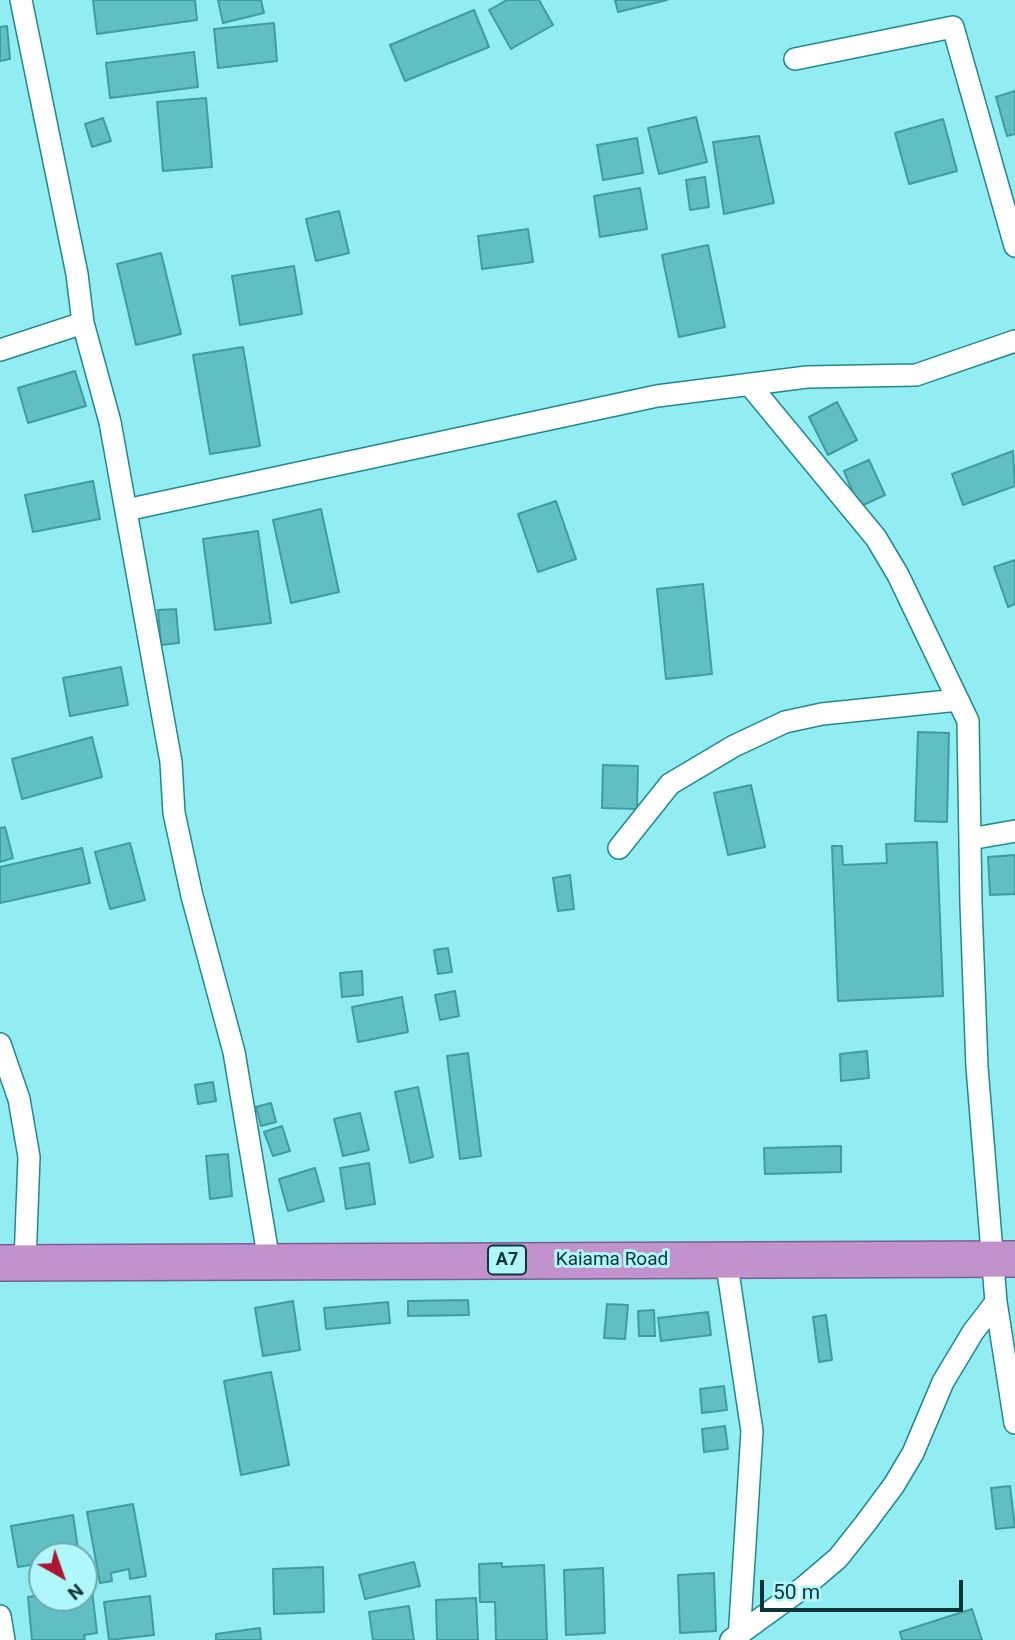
<!DOCTYPE html>
<html>
<head>
<meta charset="utf-8">
<style>
	body { margin:0 }
	#map { position:relative; width:1015px; height:1640px; overflow:hidden; background:#91edf2; font-family:Roboto,sans-serif }
	canvas { display:block }
	.north { position:absolute; left:28px; top:1542px; width:70px; height:70px; box-sizing:border-box; background:#b0f7fb; border:2px solid #6ea9ad; border-radius:50%; rotate:140deg; font-size:19px; font-weight:700; line-height:28px; text-align:center; color:#0c3537 }
	.north::after { content:''; display:block; margin:auto; width:24px; height:32px; background:#ac1630; clip-path:polygon(50% 0,100% 100%,50% 72%,0 100%) }
	.scale { position:absolute; left:760px; top:1580px; width:203px; height:32px; box-sizing:border-box; border:4px solid #0c3537; border-top:0; padding-left:9px; font-size:21px; line-height:24px; white-space:nowrap; color:#0c3537; -webkit-text-stroke:5px #b0f7fb; paint-order:stroke }
</style>
</head>
<body>
<div id="map">
<canvas width="1015" height="1640"></canvas>
<div class="north">N</div>
<div class="scale">50 m</div>
</div>
<script>
const context = document.querySelector('canvas').getContext('2d');
context.lineJoin = 'round';
function fillPath(path, color) { context.fillStyle = color; context.fill(path, 'evenodd'); }
const poly = rows => new Path2D(rows.map(r => 'M' + r).join(''));
function trace(path, color, width, dash) { context.strokeStyle = color; context.lineWidth = width; context.lineCap = dash ? 'butt' : 'round'; context.setLineDash(dash || []); context.stroke(path); }
function drawText(font, color, halo, rows, align = 'center') {
  context.font = font + ' Roboto,sans-serif'; context.lineWidth = 6; context.setLineDash([]); context.textBaseline = 'middle'; context.strokeStyle = halo; context.fillStyle = color; for (const [text, x, y, turn = 0] of rows) {
    context.save(); context.translate(x, y); context.rotate((+turn || 0) * Math.PI / 180); context.textAlign = isNaN(turn) ? turn : align; if (halo) context.strokeText(text, 0, 0); context.fillText(text, 0, 0); context.restore();
  }
}
const building = poly([
	[93,0,195,0,197,20,97,34,93,0],
	[218,0,261,0,264,13,223,23,218,0],
	[507,0,539,0,553,25,511,49,489,10,507,0],
	[615,0,667,0,618,12,615,0],
	[474,10,489,47,405,81,390,45,474,10],
	[274,23,277,61,218,68,214,29,274,23],
	[7,26,10,59,0,61,0,27,7,26],
	[194,52,198,87,110,98,106,63,194,52],
	[1015,91,1015,134,1007,136,996,97,1015,91],
	[206,98,212,167,163,171,157,102,206,98],
	[696,117,707,162,659,174,648,128,696,117],
	[103,118,111,141,92,147,85,124,103,118],
	[943,119,957,171,909,184,895,133,943,119],
	[759,136,774,203,724,214,713,142,759,136],
	[637,138,643,173,603,180,597,145,637,138],
	[705,177,709,207,690,210,686,180,705,177],
	[640,188,647,229,600,237,594,196,640,188],
	[339,211,349,253,316,261,306,219,339,211],
	[528,229,533,262,482,269,478,236,528,229],
	[708,245,725,327,679,337,662,255,708,245],
	[161,253,181,334,136,345,117,264,161,253],
	[294,266,302,314,240,325,232,276,294,266],
	[243,347,260,446,210,454,193,355,243,347],
	[75,371,86,406,28,423,18,388,75,371],
	[837,402,857,440,828,455,809,417,837,402],
	[1013,451,1015,486,963,505,952,474,1013,451],
	[869,460,885,495,859,507,844,471,869,460],
	[93,481,100,519,33,532,25,495,93,481],
	[556,501,576,559,538,572,518,514,556,501],
	[321,509,339,592,291,603,273,520,321,509],
	[258,531,271,623,215,630,203,539,258,531],
	[1015,560,1015,604,1008,607,994,567,1015,560],
	[703,584,712,674,666,679,657,589,703,584],
	[176,609,179,643,161,645,158,610,176,609],
	[121,667,128,705,70,716,63,678,121,667],
	[918,732,949,733,947,822,915,821,918,732],
	[92,737,102,777,22,799,12,759,92,737],
	[603,765,638,766,637,809,602,808,603,765],
	[751,785,765,847,728,855,714,793,751,785],
	[5,827,13,858,0,862,0,828,5,827],
	[937,842,943,996,838,1001,832,846,842,846,843,865,887,863,886,844,937,842],
	[130,843,145,900,110,909,95,852,130,843],
	[82,848,90,883,0,903,0,867,82,848],
	[1015,855,1015,894,990,895,988,857,1015,855],
	[570,875,574,909,558,911,553,878,570,875],
	[448,948,452,972,438,974,434,950,448,948],
	[362,971,363,995,342,997,340,973,362,971],
	[455,991,459,1016,440,1020,435,995,455,991],
	[402,997,408,1032,358,1042,352,1007,402,997],
	[867,1051,869,1078,841,1081,840,1054,867,1051],
	[468,1053,481,1156,460,1159,447,1056,468,1053],
	[213,1082,216,1101,198,1104,195,1085,213,1082],
	[418,1087,433,1157,410,1163,395,1092,418,1087],
	[271,1103,276,1122,261,1126,256,1107,271,1103],
	[360,1113,369,1150,343,1156,334,1119,360,1113],
	[282,1126,290,1151,273,1156,264,1132,282,1126],
	[841,1146,841,1172,765,1174,764,1148,841,1146],
	[228,1154,232,1196,210,1199,206,1156,228,1154],
	[369,1163,375,1204,346,1209,340,1168,369,1163],
	[315,1168,324,1201,288,1211,279,1179,315,1168],
	[468,1300,469,1315,408,1316,408,1301,468,1300],
	[293,1301,300,1350,263,1356,255,1308,293,1301],
	[388,1302,390,1323,326,1329,324,1308,388,1302],
	[607,1304,628,1305,625,1339,604,1338,607,1304],
	[654,1310,655,1336,639,1336,638,1311,654,1310],
	[708,1312,711,1335,661,1341,658,1318,708,1312],
	[826,1315,832,1360,819,1362,813,1317,826,1315],
	[271,1372,289,1465,241,1475,224,1381,271,1372],
	[724,1386,727,1410,702,1413,700,1389,724,1386],
	[725,1426,728,1449,704,1452,702,1429,725,1426],
	[1010,1486,1015,1527,996,1529,991,1488,1010,1486],
	[133,1504,146,1576,130,1579,129,1569,111,1573,112,1581,100,1583,87,1512,133,1504],
	[73,1515,79,1556,42,1556,42,1563,18,1567,11,1526,73,1515],
	[414,1562,420,1586,365,1599,359,1575,414,1562],
	[502,1563,502,1567,544,1565,547,1640,496,1640,495,1602,480,1602,479,1564,502,1563],
	[323,1567,324,1612,274,1614,273,1569,323,1567],
	[603,1568,605,1633,566,1635,564,1570,603,1568],
	[714,1573,716,1631,680,1633,678,1575,714,1573],
	[92,1590,97,1633,84,1635,85,1640,32,1640,28,1597,42,1595,42,1598,84,1598,84,1591,92,1590],
	[150,1596,154,1635,109,1640,104,1602,150,1596],
	[476,1598,478,1640,437,1640,436,1600,476,1598],
	[409,1606,414,1640,373,1640,369,1612,409,1606],
	[972,1609,982,1640,902,1640,900,1632,972,1609],
	[260,1628,261,1640,216,1640,216,1634,260,1628]
]);
fillPath(building, '#61bec2');
trace(building, '#3d9da1', 2);
const minor = poly([
	[21,0,77,274,83,323,110,422,171,762,174,813,192,896,234,1052,269,1261],
	[795,59,953,27,1015,246],
	[0,350,83,323],
	[749,384,876,538,898,575,968,721,971,904,977,1067,996,1302,1015,1423],
	[126,510,657,396,807,377,916,375,1015,341],
	[970,839,1015,831],
	[619,848,670,784,734,746,785,722,822,714,958,700],
	[0,1044,19,1099,29,1157,25,1262],
	[726,1259,752,1431,739,1640],
	[0,1616,4,1640],
	[731,1640,804,1587,838,1558,865,1524,894,1485,913,1453,943,1382,973,1332,996,1302]
]);
const trunk = poly([
	[0,1263,1015,1259]
]);
trace(minor, '#23888d', 24);
trace(trunk, '#786090', 38);
trace(minor, '#fff', 21);
trace(trunk, '#c292cc', 35);
for (const [x, y, w] of [
	[507,1260,38]
]) { const box = new Path2D(); box.roundRect(x - w / 2, y - 14.5, w, 29, 5); context.fillStyle = '#b0f7fb'; context.fill(box); trace(box, '#0c3537', 2); }
drawText('bold 18px', '#0c3537', null, [
	["A7",507,1260]
]);
drawText('19px', '#0c3537', '#b0f7fb', [
	["Kaiama Road",612,1260]
]);
</script>
</body>
</html>
